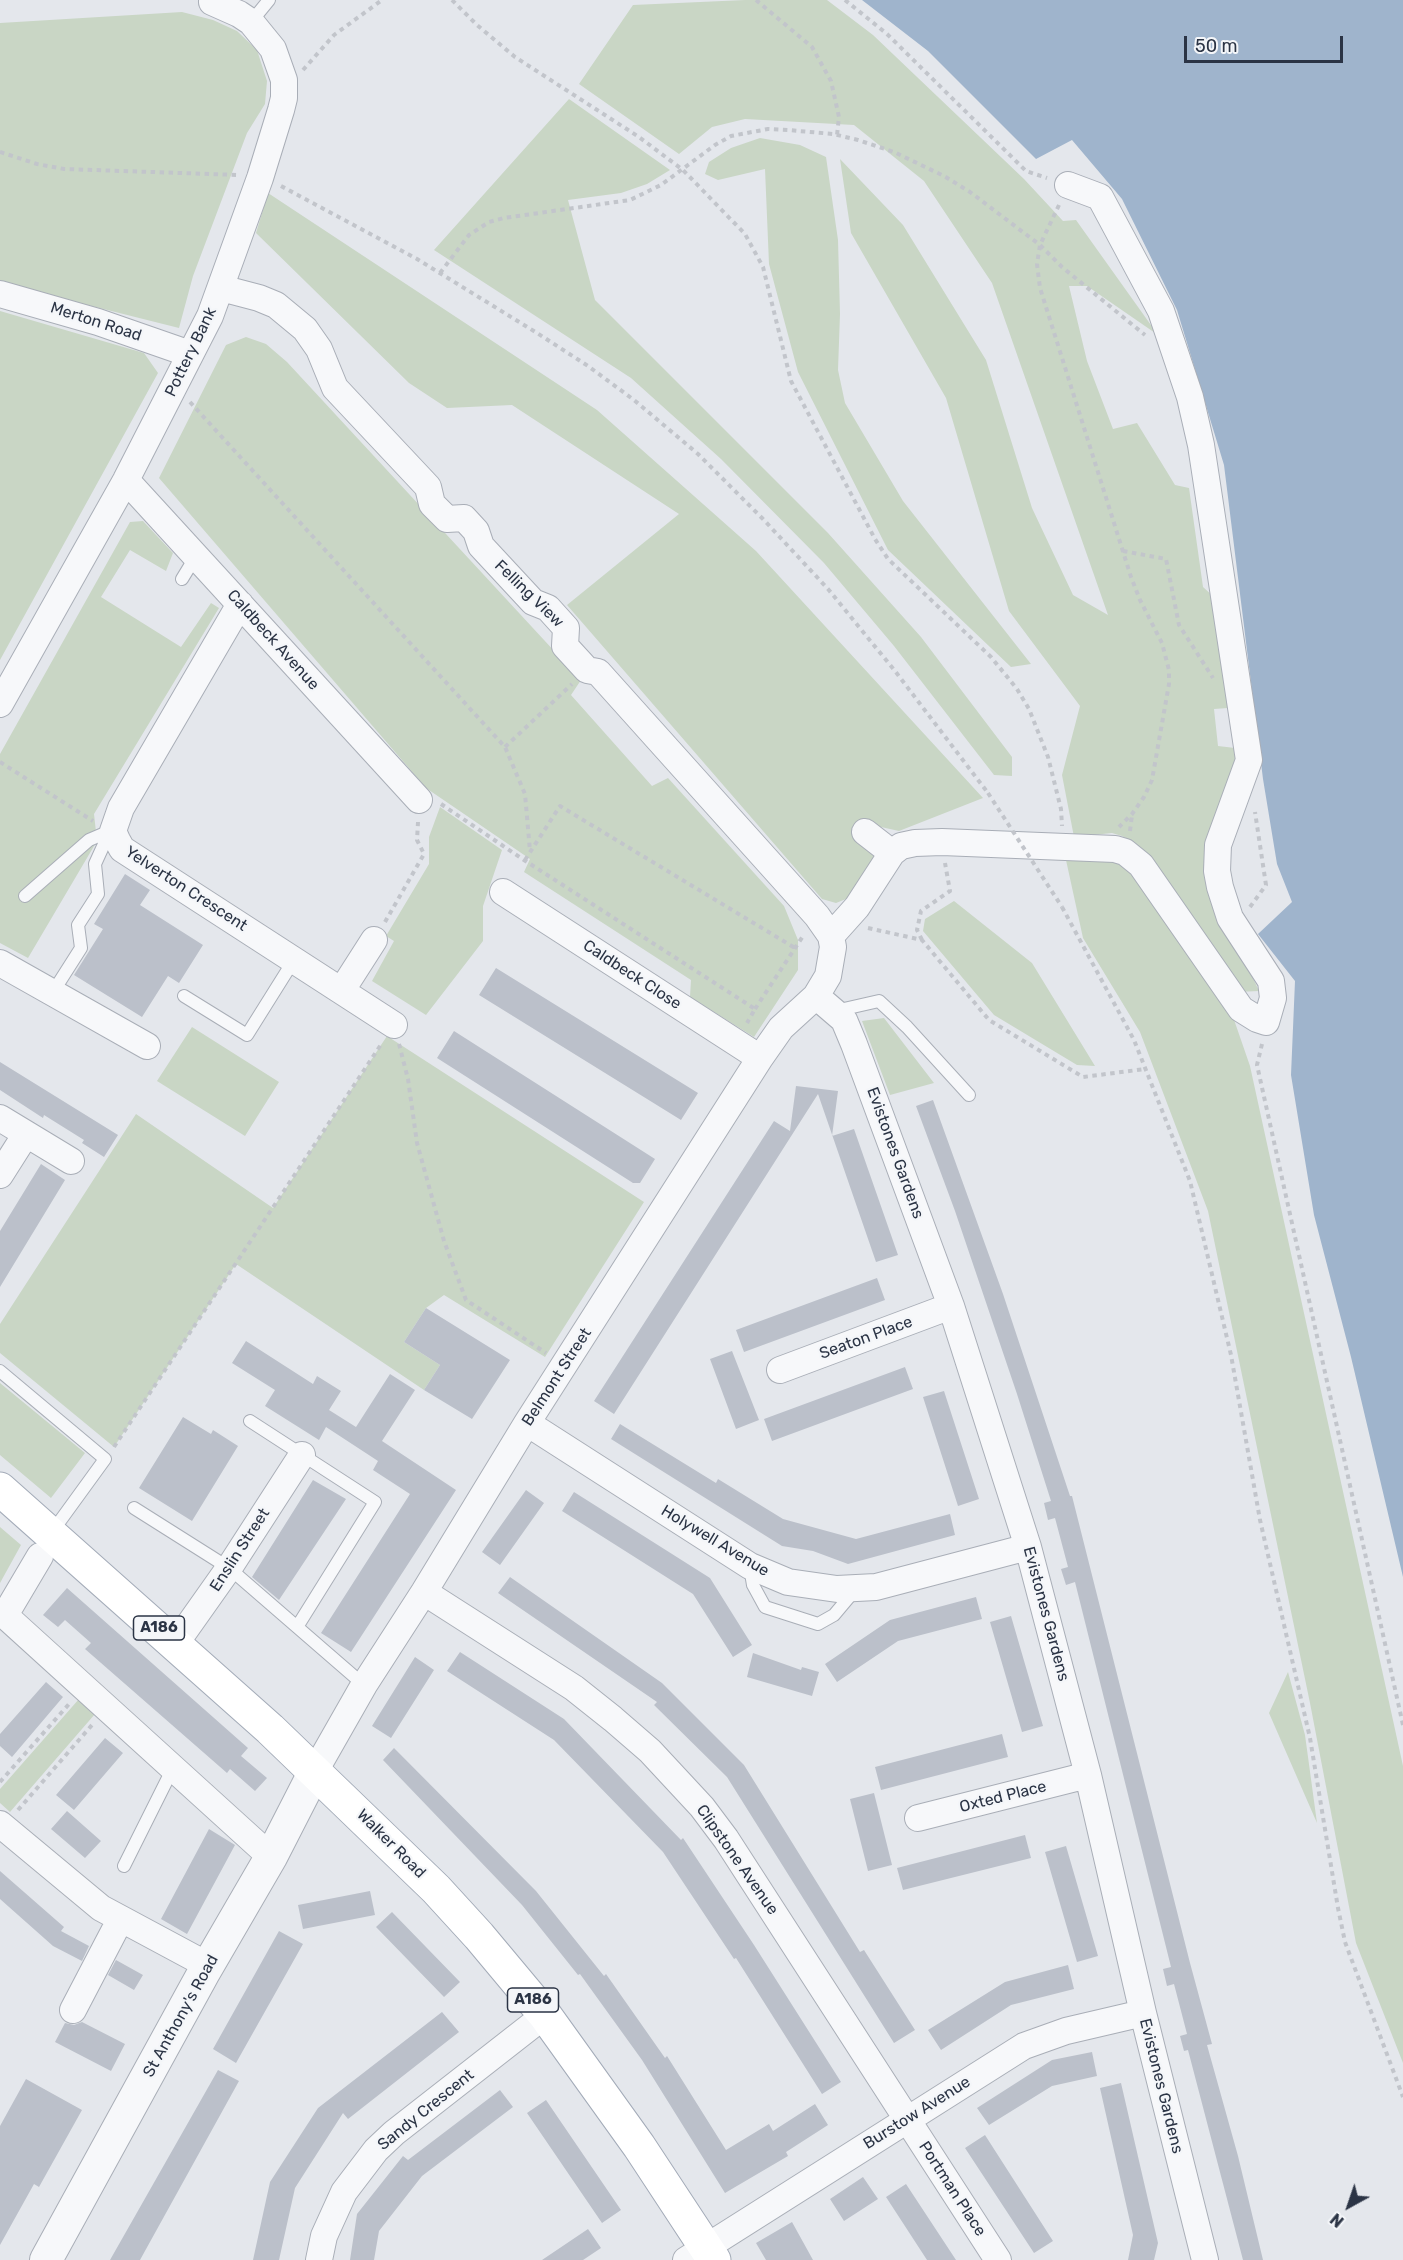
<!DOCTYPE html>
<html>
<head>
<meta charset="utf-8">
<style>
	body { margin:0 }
	#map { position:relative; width:1403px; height:2260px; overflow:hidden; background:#e4e7ec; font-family:Rubik,sans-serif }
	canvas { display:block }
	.north { position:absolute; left:1319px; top:2176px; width:60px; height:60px; -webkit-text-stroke:4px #f4f6f9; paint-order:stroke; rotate:220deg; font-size:16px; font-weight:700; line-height:24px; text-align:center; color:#2b3445 }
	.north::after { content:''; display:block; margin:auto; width:21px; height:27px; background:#2b3445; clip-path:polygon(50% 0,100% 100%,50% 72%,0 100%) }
	.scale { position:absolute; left:1184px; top:36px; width:159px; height:27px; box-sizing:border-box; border:3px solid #2b3445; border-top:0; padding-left:8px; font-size:18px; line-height:21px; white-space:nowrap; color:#2b3445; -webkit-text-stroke:4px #f4f6f9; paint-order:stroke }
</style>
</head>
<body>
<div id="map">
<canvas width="1403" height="2260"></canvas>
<div class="north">N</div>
<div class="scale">50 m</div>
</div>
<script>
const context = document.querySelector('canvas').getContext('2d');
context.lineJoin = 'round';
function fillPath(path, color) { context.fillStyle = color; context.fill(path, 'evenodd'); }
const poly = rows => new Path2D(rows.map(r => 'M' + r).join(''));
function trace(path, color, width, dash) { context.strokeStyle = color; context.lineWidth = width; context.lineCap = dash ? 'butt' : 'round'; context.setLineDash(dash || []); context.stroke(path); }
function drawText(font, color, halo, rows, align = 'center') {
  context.font = font + ' Rubik,sans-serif'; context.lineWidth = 4.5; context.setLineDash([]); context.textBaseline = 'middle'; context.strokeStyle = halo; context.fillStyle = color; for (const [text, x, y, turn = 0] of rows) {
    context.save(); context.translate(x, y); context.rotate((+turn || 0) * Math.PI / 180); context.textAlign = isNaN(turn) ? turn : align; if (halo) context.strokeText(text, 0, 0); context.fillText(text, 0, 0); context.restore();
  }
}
fillPath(poly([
	[745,0,827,0,873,35,1024,179,1063,221,1076,220,1158,335,1087,286,1069,286,1087,361,1113,429,1137,423,1175,485,1189,488,1203,587,1215,598,1228,708,1214,709,1218,746,1235,748,1240,758,1219,905,1259,991,1237,992,1146,856,1135,843,1122,836,1112,833,1074,837,1062,775,1080,706,1009,611,946,398,851,233,840,159,903,225,986,360,1032,508,1073,595,1108,615,992,283,924,181,854,125,745,119,712,127,679,154,579,84,633,5],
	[182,12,213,20,237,31,257,50,267,81,265,104,247,133,193,276,179,328,0,283,0,23],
	[569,99,670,170,647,184,621,193,568,200,595,300,828,533,921,637,1012,757,1012,776,994,775,894,646,824,563,721,459,631,378,434,250],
	[760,138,800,145,826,157,838,240,840,314,838,370,845,403,903,501,1031,664,1011,667,888,550,798,372,769,264,765,169,718,180,705,174,709,162,731,148],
	[268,193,597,410,756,551,983,798,899,831,863,823,874,856,851,897,836,903,822,899,567,605,679,514,512,405,447,408,409,383,256,233],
	[0,311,144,353,158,373,0,660],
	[246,337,266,344,287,362,581,680,571,695,652,786,668,778,784,906,798,940,798,970,754,1037,690,997,691,980,524,872,530,859,426,788,159,478,226,345],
	[143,521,173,553,166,571,130,550,101,597,181,647,211,603,219,608,94,814,97,841,28,958,0,943,0,754,130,522],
	[440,807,502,850,483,906,483,941,426,1015,372,981,394,941,386,936,429,864,429,837],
	[1066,860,1115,861,1123,865,1132,875,1231,1011,1250,1066,1403,1766,1403,2063,1356,1943,1310,1703,1208,1211,1140,1032,1083,938],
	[954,901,1032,963,1095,1066,1077,1065,994,1015,923,931,925,919],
	[884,1018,934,1083,890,1095,862,1021],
	[192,1027,279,1082,245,1136,157,1081],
	[387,1036,644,1202,545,1357,444,1295,426,1308,404,1342,440,1365,424,1390,236,1264,114,1447,0,1353,0,1324,136,1114,273,1208],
	[0,1383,85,1453,51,1498,0,1455],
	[0,1527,21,1545,0,1583],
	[1288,1672,1305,1735,1317,1823,1269,1713],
	[79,1699,95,1714,10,1812,0,1803,0,1789]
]), '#c9d6c5');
fillPath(poly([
	[862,0,1403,0,1403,1577,1351,1357,1314,1215,1291,1075,1295,981,1258,934,1292,902,1277,864,1263,779,1224,465,1177,310,1122,199,1072,140,1036,159,928,51]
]), '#9fb4cc');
fillPath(poly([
	[125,874,150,890,140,905,203,945,179,983,168,976,142,1017,74,975,103,929,94,924],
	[496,968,698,1093,681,1120,479,995],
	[454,1031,655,1159,640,1183,633,1183,437,1058],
	[0,1062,118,1135,104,1157,82,1143,84,1140,44,1115,43,1118,0,1090],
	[796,1086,838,1091,832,1136,854,1129,898,1255,876,1262,818,1094,614,1414,594,1401,774,1121,790,1131],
	[933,1100,1003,1294,1070,1496,1072,1496,1190,1963,1212,2044,1207,2045,1238,2156,1263,2260,1243,2260,1188,2050,1184,2051,1180,2036,1187,2034,1174,1984,1167,1986,1163,1969,1171,1967,1075,1582,1066,1585,1061,1569,1068,1567,1055,1518,1048,1520,1044,1503,1051,1501,1017,1394,955,1211,916,1106],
	[41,1164,65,1180,0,1287,0,1231],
	[877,1278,885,1300,744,1352,736,1330],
	[426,1308,510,1360,472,1419,424,1390,440,1365,404,1342],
	[246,1341,313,1384,317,1376,341,1391,329,1410,356,1427,390,1374,415,1390,382,1441,456,1490,351,1652,321,1633,410,1494,373,1470,378,1461,326,1427,319,1440,265,1406,275,1390,232,1363],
	[732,1351,759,1420,736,1429,710,1359],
	[905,1367,913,1389,772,1441,764,1419],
	[944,1391,979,1499,958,1506,923,1397],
	[183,1417,211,1434,213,1430,238,1446,192,1521,139,1488],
	[620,1424,716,1483,718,1479,783,1519,856,1539,950,1514,955,1535,848,1564,813,1551,782,1546,611,1439],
	[313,1480,346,1499,279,1600,252,1577],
	[526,1490,544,1503,500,1565,482,1552],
	[574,1492,710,1578,752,1645,733,1657,693,1594,562,1511],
	[510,1577,662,1683,744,1765,860,1952,864,1950,915,2030,894,2043,727,1777,654,1705,657,1702,498,1593],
	[67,1588,248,1748,241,1756,267,1778,255,1791,230,1769,227,1773,85,1649,91,1643,65,1620,58,1627,43,1615],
	[976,1597,982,1619,898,1641,837,1682,825,1664,890,1620],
	[1011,1616,1043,1726,1022,1732,990,1622],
	[460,1652,564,1719,681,1840,683,1838,754,1945,841,2082,822,2094,736,1958,734,1959,663,1852,554,1740,447,1671],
	[753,1653,801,1670,802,1667,819,1672,812,1696,747,1677],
	[415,1657,434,1670,391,1738,372,1726],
	[46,1682,63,1697,12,1757,0,1746,0,1734],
	[1002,1734,1008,1757,881,1790,875,1767],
	[105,1738,123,1753,74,1810,56,1795],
	[394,1748,536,1891,604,1976,606,1974,665,2058,667,2056,726,2150,769,2124,773,2131,815,2104,828,2125,786,2152,788,2156,725,2193,642,2060,580,1974,578,1975,522,1905,383,1760],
	[874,1793,892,1865,868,1871,850,1799],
	[67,1811,101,1841,85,1858,51,1829],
	[209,1829,235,1845,187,1934,161,1919],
	[1025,1835,1031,1858,903,1890,897,1868],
	[1066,1846,1098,1956,1077,1962,1045,1852],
	[0,1871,64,1927,61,1931,89,1946,82,1961,53,1946,0,1899],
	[370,1891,375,1915,303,1929,298,1905],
	[392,1912,460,1982,444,1997,376,1927],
	[279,1931,303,1944,236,2063,213,2049],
	[116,1960,143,1975,134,1990,108,1975],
	[1068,1965,1074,1989,1011,2005,941,2050,928,2030,1005,1982],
	[442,2012,459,2032,348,2119,343,2113,295,2188,279,2260,253,2260,270,2182,318,2108],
	[82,2022,125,2044,111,2071,55,2042,65,2023,74,2025],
	[1092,2052,1097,2076,1052,2086,989,2125,977,2108,1052,2060],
	[218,2070,239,2081,140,2260,110,2260],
	[26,2079,82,2110,39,2187,34,2184,0,2245,0,2126],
	[1121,2083,1158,2243,1154,2260,1128,2260,1133,2235,1100,2088],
	[500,2090,513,2107,422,2176,379,2231,374,2260,350,2260,357,2214,403,2156,408,2160],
	[546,2100,621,2210,602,2223,527,2113],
	[985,2135,1053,2241,1034,2253,965,2148],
	[863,2177,878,2199,844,2221,830,2199],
	[906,2184,956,2260,927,2260,886,2197],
	[792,2222,813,2260,766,2260,756,2243],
	[588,2229,601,2248,583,2260,542,2260]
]), '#bbc0ca');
const service = poly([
	[251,22,269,0],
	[182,579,196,556],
	[25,896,89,840,110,831],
	[53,992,81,948,78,925,98,894,95,864,110,831,113,831],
	[184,996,247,1035,294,960],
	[835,1011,879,1001,907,1027,969,1095],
	[0,1371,105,1459,52,1532],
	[250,1421,375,1502,297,1627],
	[134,1508,229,1568,364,1685],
	[750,1567,753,1585,765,1607,818,1624,834,1615,855,1590],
	[124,1866,173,1768]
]);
const minor = poly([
	[221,288,259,298,276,305,305,329,319,349,335,388,428,487,432,504,447,519,464,518,476,531,481,546,533,602,548,608,566,628,565,646,587,670,598,672,817,916,831,936,833,947,828,976,816,996,781,1028,760,1058,527,1423,424,1592,364,1685,315,1771],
	[0,294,98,322,190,354],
	[126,480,419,800],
	[240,604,121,808,113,831,117,840,122,849,394,1025],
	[0,704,126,480,210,316,260,178,281,110,284,98,284,80,273,49,251,22,239,14,212,2],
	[865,832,892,853],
	[503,892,760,1058],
	[831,936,857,907,892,853,901,846,915,843,942,842,1115,849,1125,852,1141,865,1241,1009,1257,1019,1266,1022,1273,998,1271,981,1230,918,1220,887,1217,871,1218,845,1249,760,1201,445,1190,397,1161,311,1100,197,1068,185],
	[0,963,147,1046],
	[342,990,374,940],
	[816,996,844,1020,854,1044,951,1306,1028,1547,1088,1775,1143,2013,1205,2260],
	[0,1118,71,1161],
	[0,1175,26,1134],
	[780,1370,951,1306],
	[527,1423,750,1566,788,1582,837,1589,876,1587,1028,1547],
	[424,1592,574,1688,613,1719,650,1751,702,1807,726,1839,998,2260],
	[0,1611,271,1857],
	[5,1615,40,1556],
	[176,1643,229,1568,302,1455],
	[918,1818,1088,1775],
	[0,1824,101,1908,209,1966],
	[73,2010,120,1920],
	[319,2260,324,2236,344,2192,376,2150,394,2133,545,2015],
	[686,2260,1024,2046,1066,2031,1143,2013]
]);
const tertiary = poly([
	[46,2260,203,1974,271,1857,315,1771]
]);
const primary = poly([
	[0,1489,270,1729,436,1889,479,1936,545,2015,639,2146,714,2260]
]);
trace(service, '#a9aeb7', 14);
trace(minor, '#a9aeb7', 28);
trace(tertiary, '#a9aeb7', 34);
trace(primary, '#a3abb8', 35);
trace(poly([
	[452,0,477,25,515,57,639,137,683,170,745,234,763,267,791,381,875,539,888,559,991,657,1017,689,1029,709,1048,757,1061,809,1062,826],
	[756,0,812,47,831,81,839,117,837,135],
	[845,0,887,34,1026,171,1047,178],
	[303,70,334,35,382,0],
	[0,152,37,164,64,169,239,175],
	[281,186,417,259,537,333,588,366,634,400,698,454,763,519,828,589,895,671,988,793],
	[1059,205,1040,245,1037,264,1040,288,1131,577,1140,600,1162,643,1169,670,1169,684,1152,780,1144,797,1132,814,1119,827],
	[440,273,469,235,489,222,504,218,630,200,661,185,715,145,731,136,768,129,788,130,833,134,858,140,894,152,944,176,970,192,1040,245,1062,267,1145,335],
	[190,402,505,747,525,794,530,851],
	[1123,551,1166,559,1179,625,1213,678],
	[505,747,572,684],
	[0,762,93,821],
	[441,804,524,860,755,1009,747,1023],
	[1130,831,1132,815],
	[525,860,560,806,795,948],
	[1062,907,1134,1040,1190,1181,1231,1355,1260,1520,1310,1738,1338,1908,1345,1942,1403,2097],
	[1250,907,1266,885,1255,812],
	[385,922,424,854,417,840,418,822],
	[868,928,922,940,989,1020,1083,1077,1145,1069],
	[922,940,917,930,921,911,950,891,945,863],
	[755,1009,803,936],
	[399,1044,408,1079,417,1143,444,1241,466,1300,546,1353],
	[1262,1044,1257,1065,1403,1725],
	[114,1447,382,1043],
	[0,1782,69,1704],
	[18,1810,92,1725]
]), '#c2c5cb', 4, [4.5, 4.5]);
trace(service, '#f7f8fa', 12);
trace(minor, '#f7f8fa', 26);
trace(tertiary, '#f7f8fa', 32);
trace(primary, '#fff', 33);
trace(poly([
	[988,793,1062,907]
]), '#c2c5cb', 4, [4.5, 4.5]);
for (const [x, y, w] of [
	[159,1628,51],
	[533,2000,51]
]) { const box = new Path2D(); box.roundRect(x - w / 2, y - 12, w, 24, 4.5); context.fillStyle = '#f4f6f9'; context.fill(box); trace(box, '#2b3445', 1.5); }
drawText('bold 15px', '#2b3445', null, [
	["A186",159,1628],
	["A186",533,2000]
]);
drawText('16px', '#2b3445', '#f4f6f9', [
	["Merton Road",96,322,18],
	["Pottery Bank",191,352,-64],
	["Felling View",529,594,44],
	["Caldbeck Avenue",273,640,48],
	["Yelverton Crescent",186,889,33],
	["Caldbeck Close",632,975,33],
	["Evistones Gardens",895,1153,70],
	["Seaton Place",866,1338,-20],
	["Belmont Street",557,1377,-57],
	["Holywell Avenue",715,1541,31],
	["Enslin Street",240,1550,-57],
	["Evistones Gardens",1046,1614,75],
	["Oxted Place",1003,1797,-14],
	["Walker Road",391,1844,45],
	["Clipstone Avenue",737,1860,55],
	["St Anthony's Road",181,2016,-61],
	["Evistones Gardens",1161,2086,76],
	["Sandy Crescent",426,2110,-39],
	["Burstow Avenue",917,2113,-32],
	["Portman Place",952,2189,57]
]);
</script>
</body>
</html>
